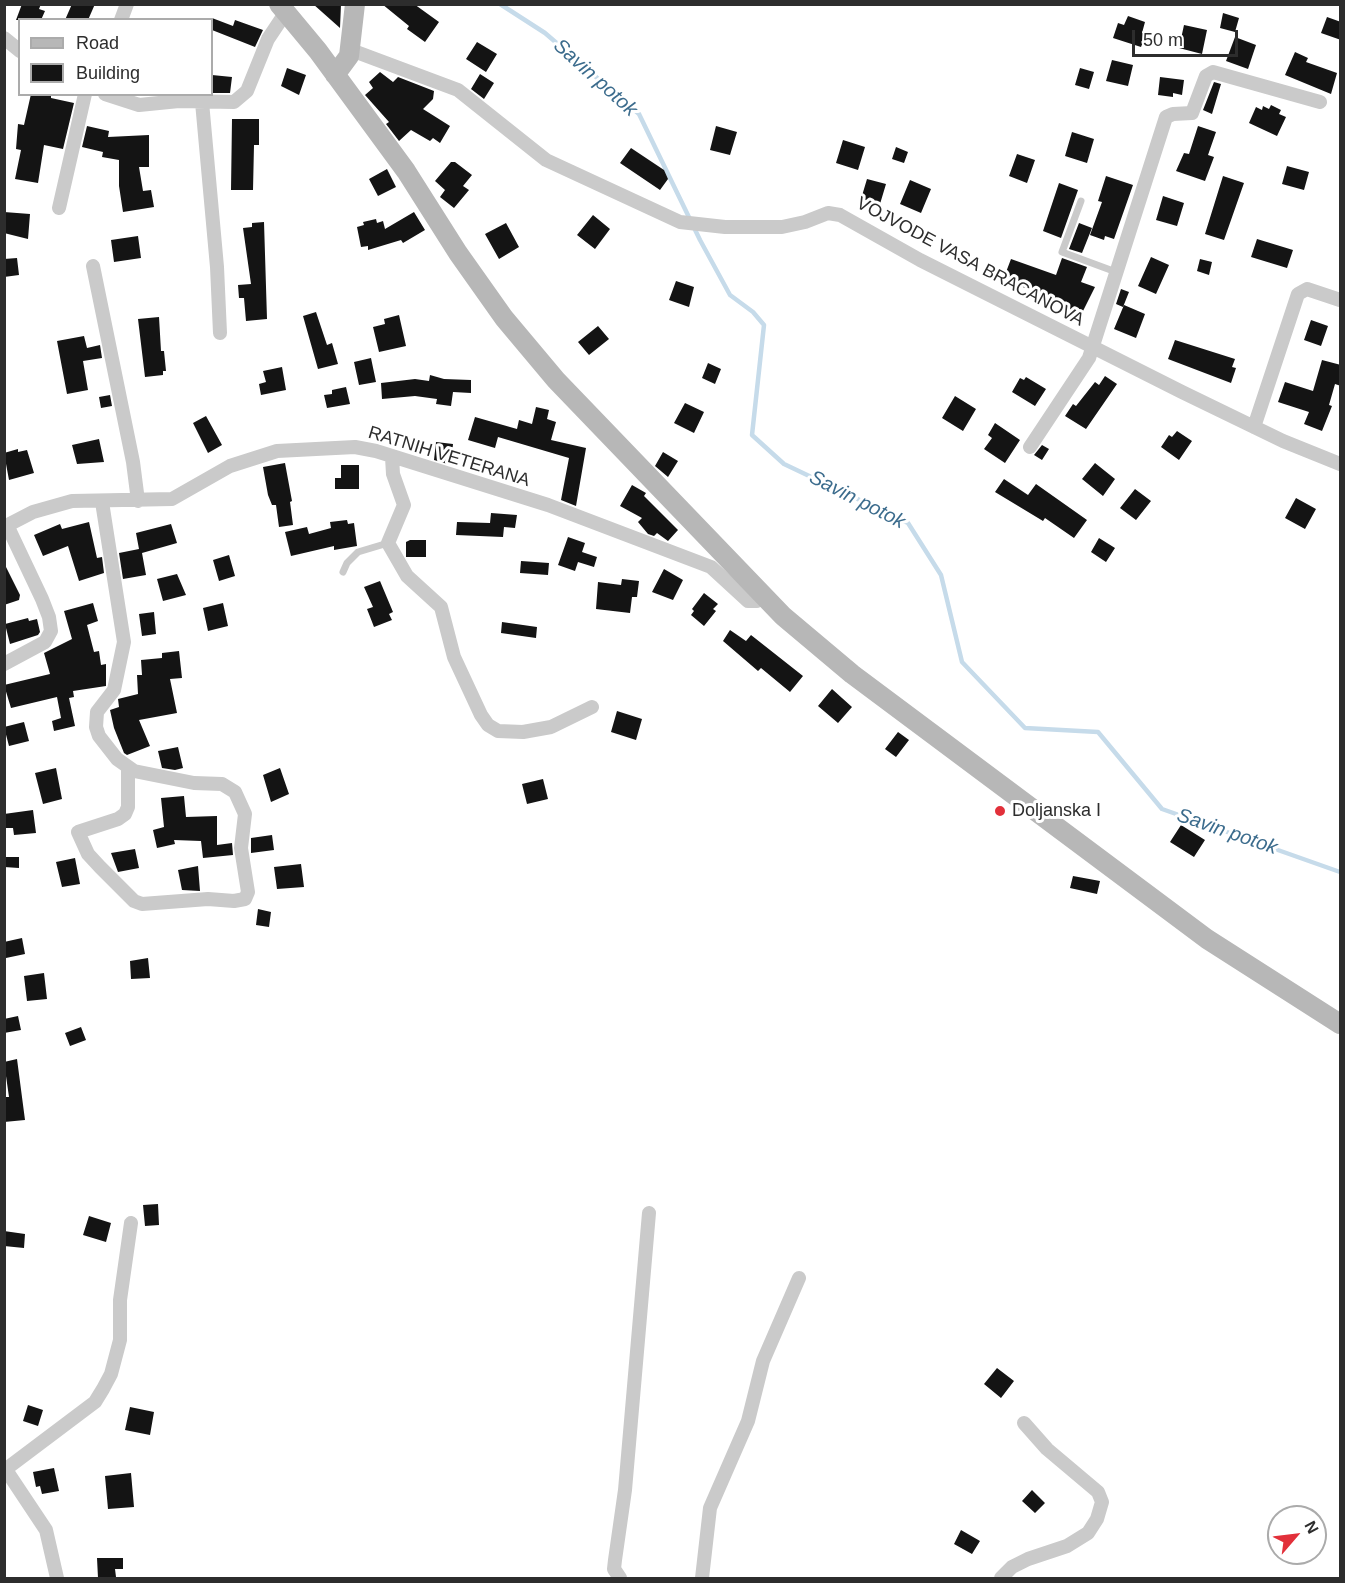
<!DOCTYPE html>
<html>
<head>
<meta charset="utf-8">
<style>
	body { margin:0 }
	#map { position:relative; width:1345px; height:1583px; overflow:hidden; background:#fff; font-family:Helvetica,sans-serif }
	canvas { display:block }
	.frame { position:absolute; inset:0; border:6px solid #2d2d2d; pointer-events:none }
	.legend { position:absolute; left:18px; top:18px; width:195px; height:78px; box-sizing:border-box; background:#fff; border:2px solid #ababab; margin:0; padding:8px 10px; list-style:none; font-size:18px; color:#2d2d2d }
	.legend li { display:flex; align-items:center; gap:12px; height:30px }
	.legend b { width:30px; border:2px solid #ababab }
	.north { position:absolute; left:1267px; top:1505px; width:60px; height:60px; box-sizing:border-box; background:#fff; border:2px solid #ababab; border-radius:50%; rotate:62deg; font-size:16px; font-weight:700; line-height:24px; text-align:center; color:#2d2d2d }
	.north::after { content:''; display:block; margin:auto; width:21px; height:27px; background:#e2303a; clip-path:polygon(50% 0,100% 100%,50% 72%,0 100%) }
	.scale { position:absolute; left:1132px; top:30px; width:106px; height:27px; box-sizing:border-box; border:3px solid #2d2d2d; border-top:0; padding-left:8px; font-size:18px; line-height:21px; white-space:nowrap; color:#2d2d2d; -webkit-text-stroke:4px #fff; paint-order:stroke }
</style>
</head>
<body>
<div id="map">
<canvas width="1345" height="1583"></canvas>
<div class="frame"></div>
<ul class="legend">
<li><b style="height:8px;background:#b7b7b7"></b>Road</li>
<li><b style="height:16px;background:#141414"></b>Building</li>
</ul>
<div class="north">N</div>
<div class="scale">50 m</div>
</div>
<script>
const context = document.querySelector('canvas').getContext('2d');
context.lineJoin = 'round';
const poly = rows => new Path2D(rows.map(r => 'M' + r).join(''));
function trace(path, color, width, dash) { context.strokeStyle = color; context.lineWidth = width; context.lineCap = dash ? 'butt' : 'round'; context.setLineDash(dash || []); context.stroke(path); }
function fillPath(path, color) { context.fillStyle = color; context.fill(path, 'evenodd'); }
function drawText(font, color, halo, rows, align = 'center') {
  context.font = font + ' Helvetica,sans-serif'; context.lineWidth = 6; context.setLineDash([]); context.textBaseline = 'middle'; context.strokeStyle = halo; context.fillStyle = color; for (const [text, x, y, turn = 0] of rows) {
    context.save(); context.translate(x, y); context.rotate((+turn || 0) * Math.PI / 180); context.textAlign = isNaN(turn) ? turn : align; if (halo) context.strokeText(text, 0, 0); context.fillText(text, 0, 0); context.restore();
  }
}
trace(poly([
	[500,4,545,33,639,114,700,240,730,295,753,312,764,325,752,435,784,464,908,523,941,575,962,662,1025,728,1098,732,1162,809,1340,872]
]), '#c6dbea', 4.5);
fillPath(poly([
	[22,4,41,4,39,9,45,11,41,20,16,20],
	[72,4,95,4,88,20,65,20],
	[313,4,341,4,340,28],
	[382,4,414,4,439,22,425,42,407,29,409,26],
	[1223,13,1239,18,1235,32,1220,28],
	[1128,16,1145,22,1142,33,1146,34,1141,47,1113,38,1118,23,1124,25],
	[1327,17,1341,22,1341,40,1321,33],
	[212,18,233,26,235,20,263,30,255,47,212,30],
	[1184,25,1207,30,1202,54,1179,48],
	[1235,37,1256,45,1248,69,1226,61],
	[477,42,497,54,486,72,466,59],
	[1295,52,1308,58,1306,62,1337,73,1331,94,1285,75],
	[1112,60,1133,65,1128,86,1106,81],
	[287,68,306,75,299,95,281,86],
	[1080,68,1094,72,1089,89,1075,85],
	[380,72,393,82,398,77,434,91,433,99,423,109,450,126,440,143,433,138,430,141,411,130,399,141,386,124,389,122,365,95,373,88,369,82],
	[480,74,494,83,484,99,471,89],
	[212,75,232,77,230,93,212,93],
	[1160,77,1184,80,1182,95,1173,93,1173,97,1158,95],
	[1214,82,1221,84,1212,114,1203,110],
	[31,94,51,94,51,98,74,103,63,149,44,145,38,183,15,179,21,150,16,149,18,124,24,125],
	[1271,105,1281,110,1279,114,1286,117,1277,136,1249,123,1256,107,1262,110,1263,106,1269,109],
	[232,119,259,119,259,145,254,145,253,190,231,190],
	[87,126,109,131,108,137,149,135,149,167,139,167,143,191,151,190,154,207,123,212,119,186,119,160,102,157,103,152,82,147],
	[716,126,737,132,730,155,710,150],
	[1198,126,1216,132,1208,155,1214,157,1205,181,1176,171,1184,153,1189,154],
	[1072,132,1094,139,1087,163,1065,156],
	[843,140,865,147,858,170,836,163],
	[896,147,908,152,904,163,892,159],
	[631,148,664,170,668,179,660,190,620,163],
	[1017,154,1035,160,1027,183,1009,176],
	[451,162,455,162,472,175,463,186,469,190,454,208,440,197,445,190,435,181],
	[1287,166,1309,172,1304,190,1282,184],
	[387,169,396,187,378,196,369,179],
	[1106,176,1133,185,1114,239,1105,236,1104,240,1090,235,1102,202,1098,201],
	[1223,176,1244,183,1224,240,1205,234],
	[867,179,886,184,880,204,861,199],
	[910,180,931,189,921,213,900,204],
	[1059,183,1078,190,1061,238,1043,231],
	[1163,196,1184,203,1177,226,1156,220],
	[4,212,30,214,28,239,4,233],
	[414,212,425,230,403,243,401,240,368,250,368,246,361,247,357,227,364,225,363,222,376,219,377,223,383,221,385,229],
	[593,215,610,229,595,249,577,235],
	[264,222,267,319,246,321,244,298,239,298,238,285,251,284,243,228,252,227,252,223],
	[506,223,519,247,499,259,485,234],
	[1079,223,1092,228,1082,253,1069,249],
	[138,236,141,258,114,262,111,240],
	[1257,239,1293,250,1287,268,1251,257],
	[1151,257,1169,265,1156,294,1138,286],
	[17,258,19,275,4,277,4,259],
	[1062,258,1087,267,1081,282,1095,287,1081,315,1062,308,1065,302,1003,280,1011,259,1056,275],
	[1200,259,1212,262,1209,275,1197,271],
	[676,281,694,287,689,307,669,300],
	[1121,289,1129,292,1123,307,1116,304],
	[1124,305,1145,314,1136,338,1114,329],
	[316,312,327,345,332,343,338,364,318,369,303,316],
	[399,315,406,346,379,352,373,327,385,324,384,319],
	[159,317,161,351,164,351,166,371,163,371,163,375,145,377,138,319],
	[1311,320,1328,326,1321,346,1304,340],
	[598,326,609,339,589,355,578,342],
	[84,336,87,348,100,345,102,358,83,361,88,390,67,394,57,341],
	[1175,340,1235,359,1232,367,1236,368,1231,383,1168,359],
	[371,358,376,382,359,385,354,362],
	[1322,360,1341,365,1341,386,1335,384,1329,405,1332,406,1322,431,1304,424,1309,412,1278,402,1285,382,1313,391],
	[708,363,721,369,715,384,702,378],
	[282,367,286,390,261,395,259,384,266,382,263,371],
	[430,375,444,379,471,380,471,393,453,392,451,406,436,404,437,399,415,396,382,399,381,383,415,379,429,381],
	[1105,376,1117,384,1086,429,1065,416,1073,404,1076,406,1095,382,1099,385],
	[1026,377,1046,389,1035,406,1012,392,1020,378,1024,380],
	[346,387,350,404,327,408,324,395,332,394,332,390],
	[110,395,112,406,101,408,99,397],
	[955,396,976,409,963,431,942,418],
	[685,403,704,412,694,433,674,423],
	[536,407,549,410,547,419,556,422,551,440,586,448,576,506,561,500,569,458,498,437,495,448,468,440,475,417,517,429,519,420,532,424],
	[206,416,222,445,208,453,193,423],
	[995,423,1020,440,1005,463,984,449,992,438,988,435],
	[1177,431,1192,441,1179,460,1161,447,1169,435,1172,437],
	[99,439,104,462,77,464,72,445],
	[436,442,453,444,451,465,434,460],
	[1042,445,1049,449,1042,460,1034,455],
	[18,449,18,452,27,450,34,473,9,480,4,453],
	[663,452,678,461,668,477,655,466],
	[285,463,292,501,290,502,293,525,279,527,276,505,272,505,268,495,263,467],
	[1095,463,1115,479,1103,496,1082,479],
	[341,465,359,465,359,489,335,489,335,478,341,478],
	[1004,479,1028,495,1036,484,1087,520,1074,538,1045,518,1043,521,995,492],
	[632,485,646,493,644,496,678,530,668,541,657,533,654,536,648,534,638,522,642,518,620,506],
	[1135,489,1151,501,1136,520,1120,508],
	[1296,498,1316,509,1305,529,1285,518],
	[491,513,517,515,515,528,504,527,503,537,456,535,457,522,490,523],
	[347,520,348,524,354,523,357,546,334,550,334,546,291,556,285,532,307,527,309,534,331,528,330,522],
	[89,522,97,558,102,557,104,573,79,581,68,546,43,556,34,535,60,524,62,529],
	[171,524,177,543,142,553,146,575,123,579,119,553,139,549,136,533],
	[568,537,585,543,582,552,597,557,594,567,578,562,575,571,558,565],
	[1099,538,1115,548,1106,562,1091,552],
	[410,540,426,540,426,557,406,557,406,542],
	[229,555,235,576,219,581,213,560],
	[521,561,549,563,548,575,520,573],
	[4,563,20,595,19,600,4,605],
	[664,569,683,580,673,600,652,592],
	[177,574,186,595,163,601,157,579],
	[622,579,639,581,637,597,632,597,630,613,596,609,598,582,621,585],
	[380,581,393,612,389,614,392,620,374,627,367,609,373,607,364,587],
	[704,593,718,604,713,609,716,611,704,626,691,615,694,611,692,609],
	[93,603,98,621,87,625,94,652,99,651,101,665,106,664,106,686,73,691,74,697,69,698,75,726,54,731,52,721,61,718,57,697,11,708,4,685,50,674,44,653,72,639,64,611],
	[223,603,228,626,208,631,203,608],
	[154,612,156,634,142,636,139,614],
	[28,618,29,621,37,619,40,632,38,635,10,644,5,624],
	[502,622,537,627,536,638,501,633],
	[730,630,746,641,751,635,803,676,790,692,761,668,758,671,723,641],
	[179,651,182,678,170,679,177,713,139,720,150,746,127,755,124,753,114,728,110,710,119,707,118,699,138,694,137,675,142,675,141,660,162,658,162,653],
	[832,689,852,707,838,723,818,706],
	[617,711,642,719,636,740,611,732],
	[24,722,29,741,9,746,4,727],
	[898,732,909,740,896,757,885,749],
	[178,747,183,768,175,770,162,768,158,751],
	[56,768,62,799,43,804,35,773],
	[280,768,289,794,271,802,263,775],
	[543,779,548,799,527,804,522,784],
	[184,796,186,817,217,816,217,845,232,843,233,855,203,858,201,841,174,840,175,844,157,848,153,830,164,827,161,798],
	[33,810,36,833,14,835,13,828,4,828,4,814],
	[1181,825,1205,840,1194,857,1170,842],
	[272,835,274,850,251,853,251,838],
	[135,849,139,868,118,872,111,853],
	[4,857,19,857,19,868,4,867],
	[75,858,80,884,62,887,56,862],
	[301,864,304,887,277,889,274,867],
	[198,866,200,891,182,890,178,870],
	[1073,876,1100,881,1097,894,1070,888],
	[258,909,271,912,269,927,256,925],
	[22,938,25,954,6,958,4,942],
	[148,958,150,978,131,979,130,961],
	[44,973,47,999,27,1001,24,976],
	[18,1016,21,1030,4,1033,4,1019],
	[81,1027,86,1040,70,1046,65,1033],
	[17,1059,25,1120,4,1122,4,1097,9,1097,4,1062],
	[158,1204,159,1225,145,1226,143,1205],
	[89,1216,111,1223,106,1242,83,1235],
	[4,1231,25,1234,24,1248,4,1246],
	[997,1368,1014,1381,1001,1398,984,1384],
	[28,1405,43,1410,38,1426,23,1421],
	[130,1407,154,1412,150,1435,125,1430],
	[54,1468,59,1491,42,1494,40,1486,36,1487,33,1472],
	[131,1473,134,1507,108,1509,105,1476],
	[1032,1490,1045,1503,1035,1513,1022,1501],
	[961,1530,980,1541,972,1554,954,1544],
	[97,1558,123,1558,123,1569,115,1569,116,1577,98,1578]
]), '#141414');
trace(poly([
	[1081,201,1062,252,1116,272],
	[343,572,347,563,358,552,388,543]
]), '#cacaca', 7);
trace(poly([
	[121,20,127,4],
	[4,38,20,51],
	[351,50,458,90,546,160,680,222,725,227,782,227,805,222,828,213,840,215,920,260,1182,392,1283,441,1340,464],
	[105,94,139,105,179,101,234,102,247,91,268,39,286,12],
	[202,102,217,267,220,333],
	[59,208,85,94],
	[93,266,133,462,138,501],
	[1254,427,1298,294,1307,289,1340,300],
	[1030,447,1089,358,1166,117,1173,114,1192,113,1206,76,1213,72,1320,102],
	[392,457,393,474,404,505,388,543,407,576,441,607,454,657,481,715,488,725,498,731,523,732,551,727,592,707],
	[102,502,124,642,114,690,97,712,96,727,99,736,117,759,134,771,194,783,222,784,235,792,245,814,241,848,248,892,245,899,234,901,208,899,142,904,134,901,100,867,88,854,78,832,118,819,125,814,128,807,128,768],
	[4,527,33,512,72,501,172,499,230,466,277,451,355,447,376,451,548,505,711,567,748,601,757,601,764,597],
	[4,664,45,642,51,631,49,617,42,599,7,525],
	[4,1467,46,1530,57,1578],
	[6,1469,95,1402,103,1389,111,1374,120,1340,120,1300,131,1223],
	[620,1578,614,1569,615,1560,625,1490,649,1213],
	[702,1578,710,1508,748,1421,763,1361,799,1278],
	[1001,1578,1012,1567,1028,1559,1067,1546,1088,1533,1097,1519,1102,1502,1098,1492,1047,1449,1024,1423]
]), '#cacaca', 14);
trace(poly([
	[279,4,318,51,406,171,458,253,504,318,556,380,783,616,852,674,1207,939,1340,1024],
	[335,75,349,56,355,4]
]), '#b7b7b7', 20);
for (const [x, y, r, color] of [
	[1000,811,6,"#e2303a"]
]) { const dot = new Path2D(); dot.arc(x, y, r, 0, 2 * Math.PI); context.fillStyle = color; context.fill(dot); trace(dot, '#fff', 2); }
drawText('18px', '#2d2d2d', '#fff', [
	["VOJVODE VASA BRACANOVA",970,262,28],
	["RATNIH VETERANA",449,457,17]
]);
drawText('18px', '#2d2d2d', '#fff', [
	["Doljanska I",1012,811]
], 'left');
drawText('italic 20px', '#3c6c8d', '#fff', [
	["Savin potok",595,78,42],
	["Savin potok",857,500,27],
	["Savin potok",1227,832,19]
]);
</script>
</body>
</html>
